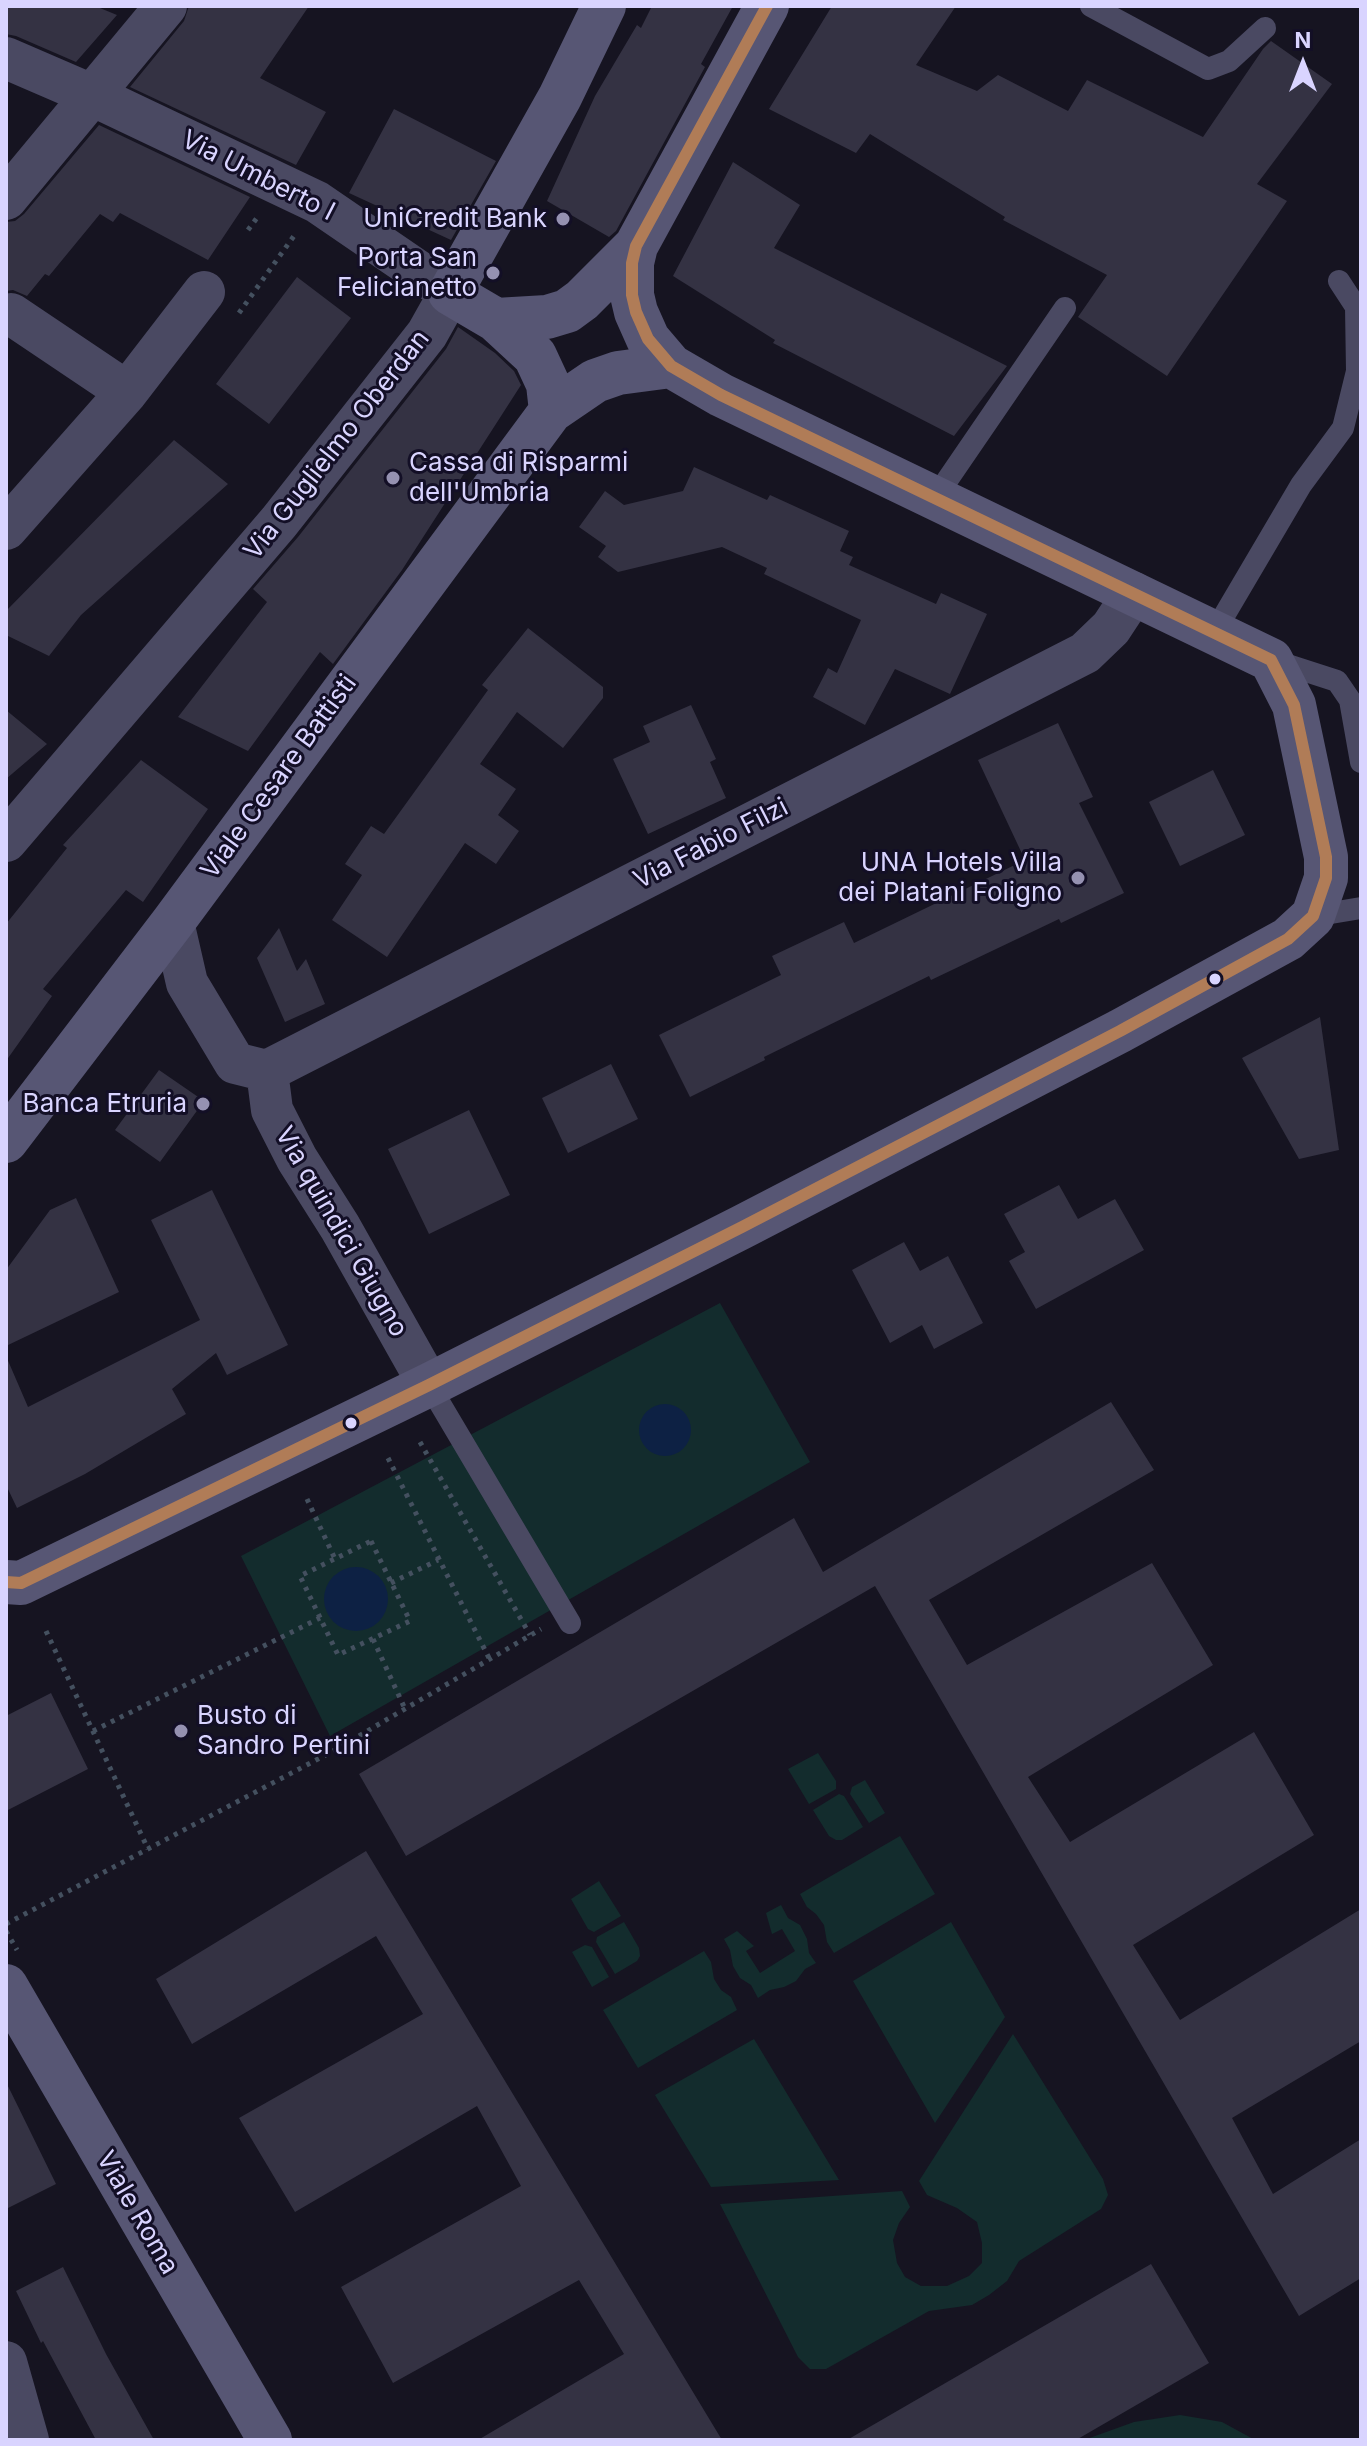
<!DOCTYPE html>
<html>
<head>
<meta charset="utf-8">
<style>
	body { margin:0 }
	#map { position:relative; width:1367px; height:2446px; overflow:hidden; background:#161421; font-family:Inter,sans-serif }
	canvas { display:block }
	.frame { position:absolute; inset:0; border:8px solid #d9d4ff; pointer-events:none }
	.north { position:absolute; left:1263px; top:24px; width:80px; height:80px; -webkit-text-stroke:6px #130f26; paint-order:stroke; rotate:0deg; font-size:22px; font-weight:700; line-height:32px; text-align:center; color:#d9d4ff }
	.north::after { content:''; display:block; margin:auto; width:28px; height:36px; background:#d9d4ff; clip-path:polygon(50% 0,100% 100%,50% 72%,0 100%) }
</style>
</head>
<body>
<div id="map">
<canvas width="1367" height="2446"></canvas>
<div class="frame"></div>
<div class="north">N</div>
</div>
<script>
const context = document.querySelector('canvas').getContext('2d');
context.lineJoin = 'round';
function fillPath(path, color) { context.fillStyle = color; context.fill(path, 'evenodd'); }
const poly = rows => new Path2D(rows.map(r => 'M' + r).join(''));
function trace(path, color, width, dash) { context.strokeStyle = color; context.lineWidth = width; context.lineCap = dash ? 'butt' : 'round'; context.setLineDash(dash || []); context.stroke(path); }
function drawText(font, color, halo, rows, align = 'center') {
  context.font = font + ' Inter,sans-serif'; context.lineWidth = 6; context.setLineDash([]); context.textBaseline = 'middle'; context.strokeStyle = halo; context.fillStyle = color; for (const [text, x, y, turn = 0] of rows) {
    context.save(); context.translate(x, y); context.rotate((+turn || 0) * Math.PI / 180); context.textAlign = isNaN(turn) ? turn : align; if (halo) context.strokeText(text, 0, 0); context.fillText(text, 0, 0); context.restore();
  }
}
fillPath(poly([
	[720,1303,810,1462,330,1736,241,1556],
	[818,1753,836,1781,836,1789,809,1804,788,1769],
	[865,1780,885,1813,869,1823,850,1794,852,1787],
	[839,1794,844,1796,863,1827,842,1840,836,1840,829,1836,813,1810],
	[900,1836,935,1894,834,1953,827,1942,824,1925,816,1914,807,1907,800,1894],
	[599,1881,621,1916,594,1932,588,1929,571,1899],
	[781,1905,788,1918,800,1925,807,1939,809,1953,816,1963,805,1969,796,1981,784,1987,770,1990,758,1998,751,1985,740,1978,733,1966,730,1950,724,1939,737,1931,754,1946,746,1951,760,1973,795,1951,782,1929,772,1934,766,1913],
	[624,1922,639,1948,640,1956,637,1961,615,1974,596,1942,597,1937],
	[951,1922,1005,2017,935,2123,853,1981],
	[585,1945,592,1947,609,1977,592,1987,572,1952],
	[704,1951,711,1962,714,1979,721,1990,731,1997,737,2010,638,2068,603,2010],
	[1013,2034,1103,2179,1108,2195,1101,2209,1019,2261,1007,2281,989,2295,972,2305,929,2311,826,2369,810,2369,798,2357,720,2204,902,2191,910,2207,899,2223,893,2240,897,2263,905,2277,921,2286,947,2286,969,2276,982,2263,982,2243,977,2222,957,2208,927,2195,919,2181],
	[754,2039,839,2180,711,2187,655,2095],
	[1180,2415,1222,2422,1255,2440,1084,2440,1134,2422]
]), '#132c2d');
fillPath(poly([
	'639 1430a26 26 0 1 1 52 0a26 26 0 1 1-52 0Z',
	'324 1599a32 32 0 1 1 64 0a32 32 0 1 1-64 0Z'
]), '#0d2144');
fillPath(poly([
	[6,6,95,6,117,15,76,62,16,36,6,34],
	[189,6,309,6,260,78,326,112,296,165,130,87,184,21],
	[652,6,733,6,701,64,705,67,616,231,609,237,547,201,595,96,637,25,641,28],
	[832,6,956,6,916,65,977,91,998,75,1068,111,1087,80,1203,137,1263,49,1271,41,1332,84,1257,184,1287,201,1167,376,1078,317,1107,275,1003,220,1005,217,870,134,856,153,769,109],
	[394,109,496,161,451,240,349,193],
	[99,125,250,197,208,260,120,213,113,222,100,214,49,276,45,274,27,296,13,290,6,291,6,222,15,221,24,214],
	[733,162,800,205,774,248,1007,366,954,436,773,343,775,340,673,276],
	[297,277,351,318,269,424,216,384],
	[458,327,495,353,514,371,521,385,402,570,333,664,320,652,248,751,178,717,267,602,253,589,298,537,446,349],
	[174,440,228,484,81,615,49,656,6,635,6,611],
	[694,467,767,500,770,495,849,531,840,551,853,557,849,565,936,604,941,593,987,614,950,694,895,669,865,725,813,697,828,668,837,673,861,620,764,574,767,568,722,547,618,572,598,557,606,546,579,527,605,491,624,505,683,491],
	[528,628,603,687,603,698,563,748,517,712,480,764,516,789,498,815,519,831,496,864,465,843,387,957,332,920,362,875,345,864,371,826,384,834,488,690,482,685],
	[691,705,716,759,710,762,726,798,648,834,613,759,650,742,643,726],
	[6,710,47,744,6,779],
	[1058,723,1093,797,1079,803,1124,893,1061,923,1059,919,931,980,929,976,764,1057,765,1060,690,1097,659,1035,781,975,772,956,844,922,854,943,1025,860,978,760],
	[141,760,208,809,143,902,126,890,43,989,52,996,6,1061,6,924,67,848,63,845],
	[1213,770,1245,835,1180,866,1149,802],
	[279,928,297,971,306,959,325,1004,285,1022,257,958],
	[1320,1017,1339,1150,1299,1159,1242,1058],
	[611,1064,638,1119,568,1153,542,1098],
	[159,1070,204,1101,160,1162,115,1130],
	[469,1110,510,1195,429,1234,388,1149],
	[1059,1185,1078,1219,1115,1199,1144,1250,1036,1309,1009,1261,1025,1252,1004,1214],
	[212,1190,288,1345,227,1375,216,1353,172,1389,186,1414,85,1474,17,1508,6,1485,6,1356,28,1407,200,1320,151,1220],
	[76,1198,119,1292,6,1346,6,1270,50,1210],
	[904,1242,920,1271,948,1256,983,1323,934,1349,922,1325,890,1343,852,1270],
	[1111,1402,1154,1470,929,1600,967,1665,1152,1563,1213,1665,1028,1777,1070,1842,1254,1732,1314,1835,1133,1945,1180,2020,1361,1909,1361,2041,1232,2118,1273,2194,1361,2139,1361,2278,1299,2316,875,1586,406,1856,359,1774,794,1518,823,1572],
	[51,1693,88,1769,6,1811,6,1716],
	[366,1851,722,2440,478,2440,624,2354,579,2280,393,2383,341,2287,521,2186,477,2106,295,2212,239,2118,423,2014,376,1936,192,2044,156,1979],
	[6,2082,56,2184,6,2209],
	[1151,2264,1209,2363,1076,2440,847,2440],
	[63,2267,106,2354,154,2440,96,2440,43,2341,41,2343,16,2291]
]), '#343243');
trace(poly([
	[248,230,259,215],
	[239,313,296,233],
	[420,1442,530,1635],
	[388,1458,490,1660],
	[307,1499,335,1559],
	[371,1541,410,1621,338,1655,300,1576,371,1541],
	[391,1583,438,1560],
	[46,1631,148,1849],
	[373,1639,405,1709],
	[93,1731,320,1618],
	[6,1924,335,1750,541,1629],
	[6,1931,17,1950]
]), '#44505f', 5, [4, 6]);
trace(poly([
	[1091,6,1208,69,1229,61,1265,28],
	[935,498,1065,308],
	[1215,631,1301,485,1343,428,1357,371,1356,307,1339,281],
	[1272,660,1337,681,1350,700,1361,762],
	[1313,916,1361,908],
	[429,1385,570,1623]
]), '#4a4962', 22);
trace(poly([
	[6,58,94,96,317,202,450,293,427,334,279,522,6,841],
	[6,199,166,6],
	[11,314,127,392],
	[6,529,127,392,204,292],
	[173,922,187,983,235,1063,267,1071],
	[267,1071,1085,653,1111,628,1134,593],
	[267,1071,272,1110,297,1159,340,1227,429,1385],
	[6,2362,28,2440]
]), '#4a4962', 42);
trace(poly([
	[496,320,547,317,567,311,582,300,636,246],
	[551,411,548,384,535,356,496,320,450,293,560,97,604,6],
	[6,1141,173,922,551,411,595,381,618,373,671,366],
	[6,1582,21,1583,429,1385,742,1227,1120,1031,1288,939,1313,916,1326,878,1326,857,1294,705,1271,660,721,395,671,366,648,339,636,312,632,295,632,263,636,246,767,6],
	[6,1986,270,2440]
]), '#575674', 44);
trace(poly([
	[6,1582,21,1583,429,1385,742,1227,1120,1031,1288,939,1313,916,1326,878,1326,857,1294,705,1271,660,721,395,671,366,648,339,636,312,632,295,632,263,636,246,767,6]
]), '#b07c57', 12);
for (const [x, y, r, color] of [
	[563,219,8,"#9591b1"],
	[493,273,8,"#9591b1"],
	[393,478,8,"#9591b1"],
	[1078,878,8,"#9591b1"],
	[1215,979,7,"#d9d4ff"],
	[203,1104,8,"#9591b1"],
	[351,1423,7,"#d9d4ff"],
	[181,1731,8,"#9591b1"]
]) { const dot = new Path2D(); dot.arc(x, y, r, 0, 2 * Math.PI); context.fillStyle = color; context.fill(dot); trace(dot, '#130f26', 3); }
drawText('26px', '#d9d4ff', '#130f26', [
	["Via Umberto I",258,176,27],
	["Via Guglielmo Oberdan",337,445,-52],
	["Viale Cesare Battisti",279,777,-54],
	["Via Fabio Filzi",711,844,-27],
	["Via quindici Giugno",341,1232,60],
	["Viale Roma",137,2213,60]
]);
drawText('26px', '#d9d4ff', '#130f26', [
	["UniCredit Bank",547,219],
	["Porta San",477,258],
	["Felicianetto",477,288],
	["Cassa di Risparmi",409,463,"left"],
	["dell'Umbria",409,493,"left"],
	["UNA Hotels Villa",1062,863],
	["dei Platani Foligno",1062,893],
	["Banca Etruria",187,1104],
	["Busto di",197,1716,"left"],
	["Sandro Pertini",197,1746,"left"]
], 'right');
</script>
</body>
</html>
